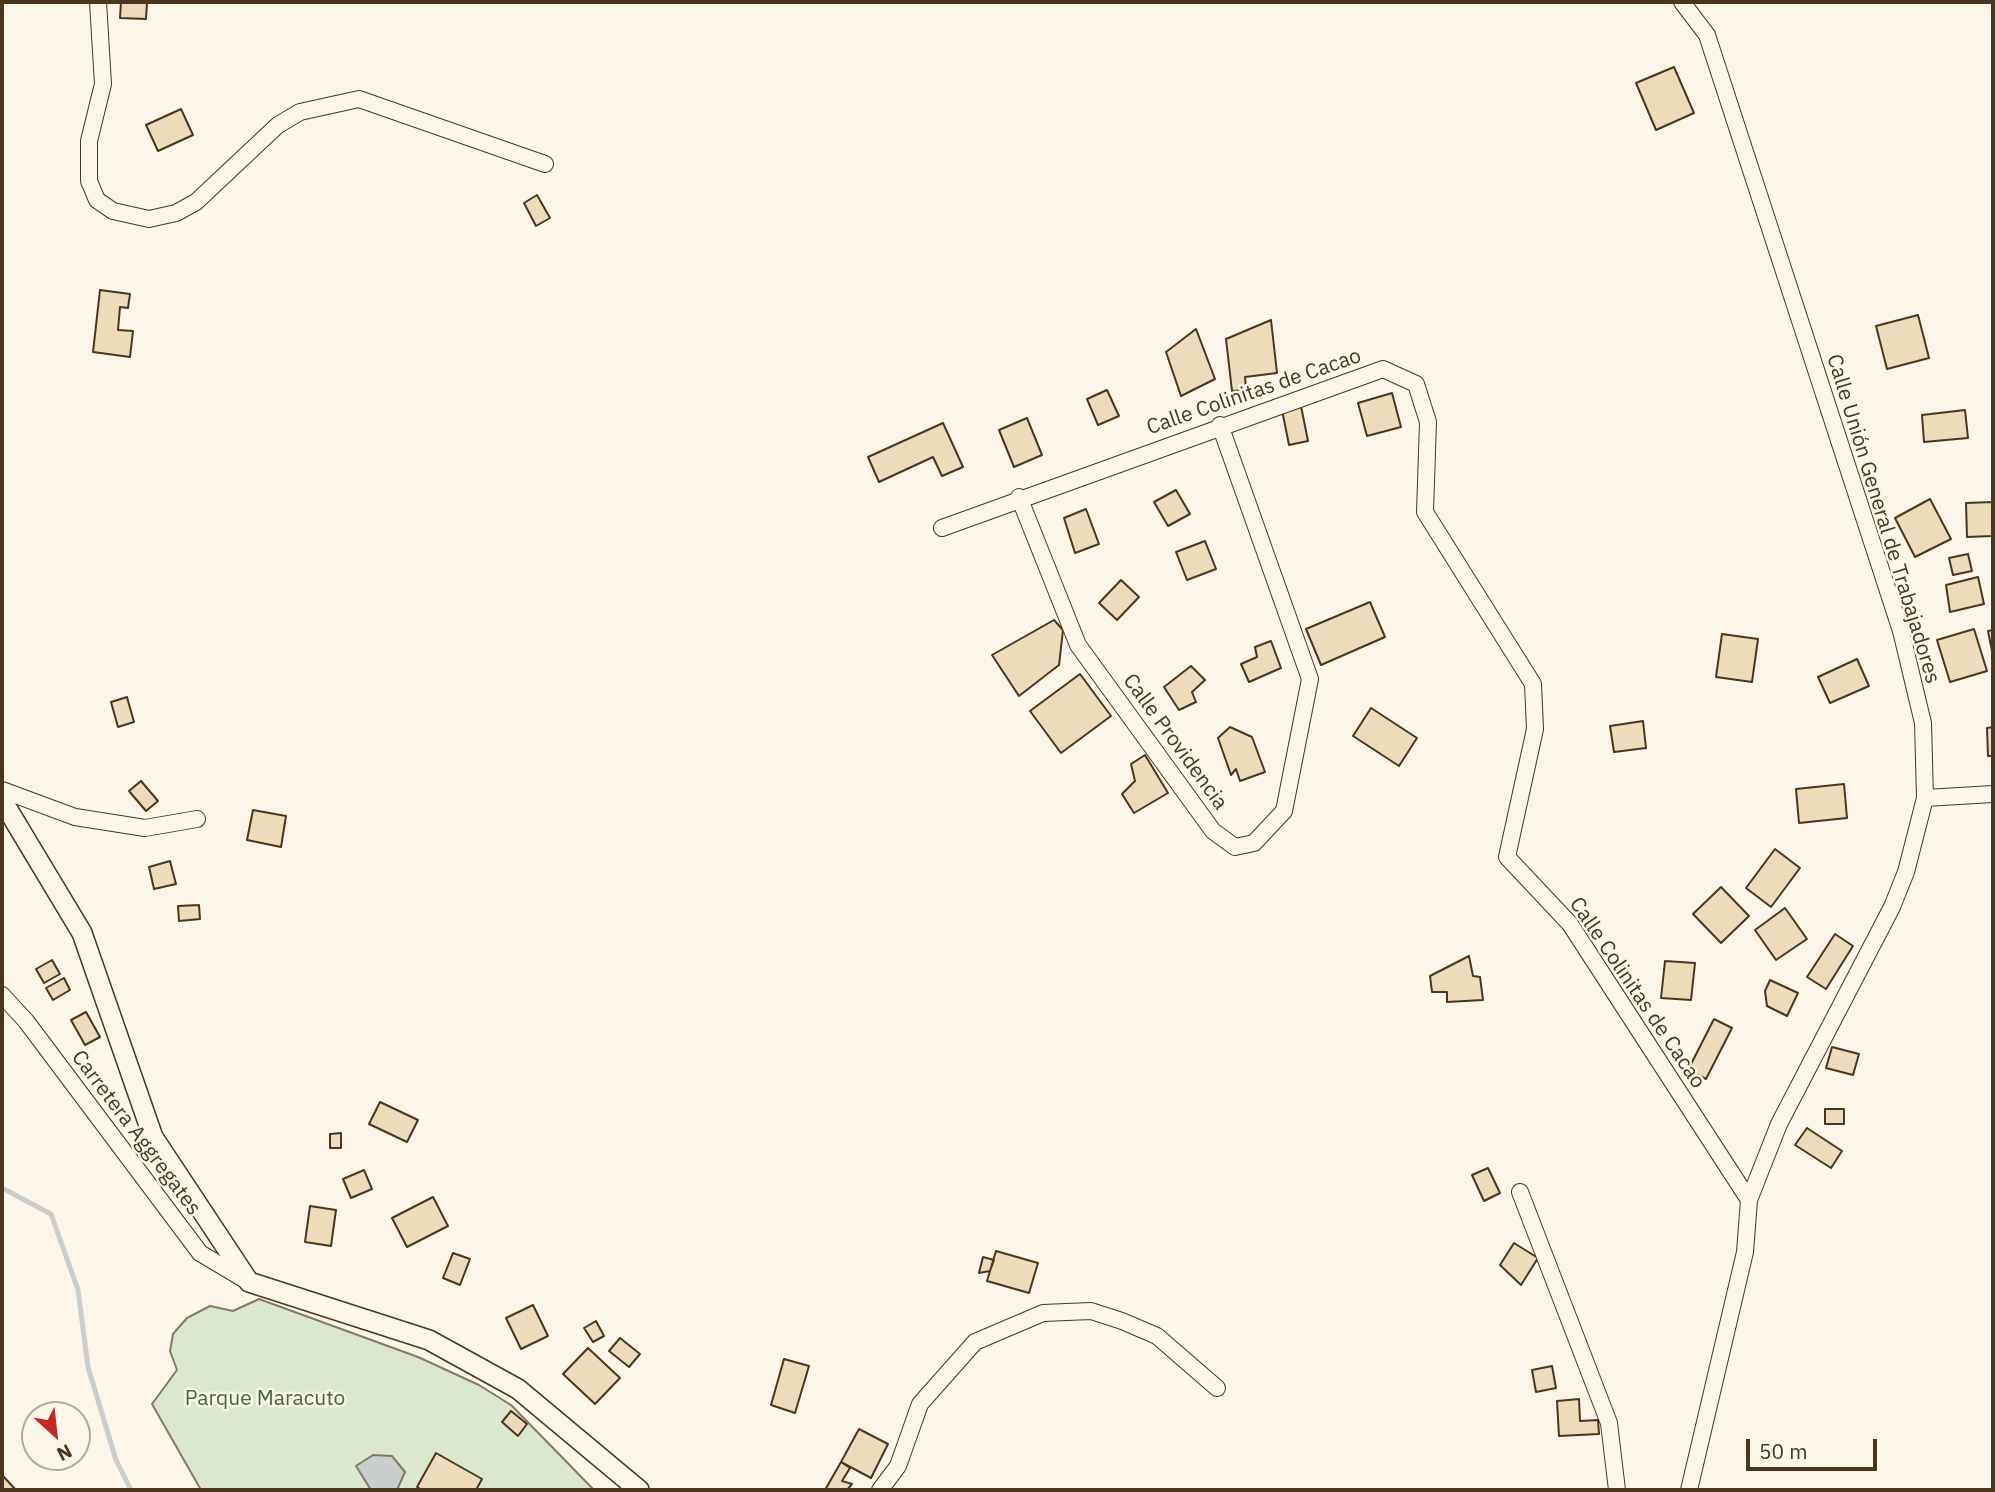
<!DOCTYPE html>
<html>
<head>
<meta charset="utf-8">
<style>
	body { margin:0 }
	#map { position:relative; width:1995px; height:1492px; overflow:hidden; background:#fbf6e9; font-family:"IBM Plex Sans",sans-serif }
	canvas { display:block }
	.frame { position:absolute; inset:0; border:4px solid #4a3520; pointer-events:none }
	.north { position:absolute; left:21px; top:1401px; width:70px; height:70px; box-sizing:border-box; background:#fbf6e9; border:2px solid #b4a999; border-radius:50%; rotate:153deg; font-size:19px; font-weight:700; line-height:28px; text-align:center; color:#4a3520 }
	.north::after { content:''; display:block; margin:auto; width:24px; height:32px; background:#c62828; clip-path:polygon(50% 0,100% 100%,50% 72%,0 100%) }
	.scale { position:absolute; left:1746px; top:1439px; width:131px; height:32px; box-sizing:border-box; border:4px solid #4a3520; border-top:0; padding-left:9px; font-size:21px; line-height:24px; white-space:nowrap; color:#4a3520; -webkit-text-stroke:5px #fbf6e9; paint-order:stroke }
</style>
</head>
<body>
<div id="map">
<canvas width="1995" height="1492"></canvas>
<div class="frame"></div>
<div class="north">N</div>
<div class="scale">50 m</div>
</div>
<script>
const context = document.querySelector('canvas').getContext('2d');
context.lineJoin = 'round';
function fillPath(path, color) { context.fillStyle = color; context.fill(path, 'evenodd'); }
const poly = rows => new Path2D(rows.map(r => 'M' + r).join(''));
function trace(path, color, width, dash) { context.strokeStyle = color; context.lineWidth = width; context.lineCap = dash ? 'butt' : 'round'; context.setLineDash(dash || []); context.stroke(path); }
function drawText(font, color, halo, rows, align = 'center') {
  context.font = font + ' "IBM Plex Sans",sans-serif'; context.lineWidth = 5; context.setLineDash([]); context.textBaseline = 'middle'; context.strokeStyle = halo; context.fillStyle = color; for (const [text, x, y, turn = 0] of rows) {
    context.save(); context.translate(x, y); context.rotate((+turn || 0) * Math.PI / 180); context.textAlign = isNaN(turn) ? turn : align; if (halo) context.strokeText(text, 0, 0); context.fillText(text, 0, 0); context.restore();
  }
}
const green = poly([
	[259,1299,418,1357,479,1385,511,1405,594,1490,201,1490,152,1404,177,1370,170,1351,173,1334,187,1318,210,1306,233,1311,259,1299]
]);
fillPath(green, '#dce7d0');
trace(green, '#887966', 2);
const water = poly([
	[373,1455,392,1456,405,1472,397,1490,371,1490,356,1466,373,1455]
]);
fillPath(water, '#c9cecd');
trace(water, '#887966', 2);
trace(poly([
	[2,1188,51,1214,78,1290,88,1367,116,1460,131,1490]
]), '#c9cecd', 5);
const building = poly([
	[121,2,147,2,146,19,120,18,121,2],
	[1674,67,1694,113,1656,130,1636,83,1674,67],
	[181,109,193,135,158,151,146,125,181,109],
	[537,195,550,218,536,226,524,203,537,195],
	[100,290,130,294,128,308,120,307,118,330,133,331,130,357,93,352,100,290],
	[1918,315,1929,358,1887,369,1876,326,1918,315],
	[1271,320,1277,373,1245,377,1246,390,1232,391,1226,339,1271,320],
	[1196,329,1215,379,1181,396,1166,352,1196,329],
	[1107,390,1119,416,1098,425,1087,399,1107,390],
	[1392,393,1401,427,1367,436,1358,403,1392,393],
	[1301,406,1308,441,1289,445,1282,410,1301,406],
	[1965,410,1968,438,1924,442,1922,415,1965,410],
	[1027,418,1042,455,1014,467,999,430,1027,418],
	[943,423,963,467,942,476,933,457,879,482,868,457,943,423],
	[1176,490,1190,514,1168,526,1154,502,1176,490],
	[1930,499,1951,539,1915,557,1895,518,1930,499],
	[1993,502,1993,536,1967,537,1966,503,1993,502],
	[1086,509,1099,544,1075,553,1064,518,1086,509],
	[1205,541,1216,569,1187,580,1176,552,1205,541],
	[1968,554,1972,571,1953,575,1949,558,1968,554],
	[1978,577,1984,604,1950,612,1946,585,1978,577],
	[1121,580,1139,597,1117,620,1099,603,1121,580],
	[1370,602,1385,637,1321,665,1306,629,1370,602],
	[1054,620,1063,630,1059,665,1019,696,992,655,1054,620],
	[1974,629,1987,671,1950,682,1937,640,1974,629],
	[1993,630,1993,656,1988,631,1993,630],
	[1722,634,1758,639,1752,682,1716,677,1722,634],
	[1271,641,1281,668,1249,682,1241,664,1257,657,1255,647,1271,641],
	[1857,659,1869,686,1830,703,1818,677,1857,659],
	[1191,666,1205,680,1192,692,1196,702,1179,710,1164,687,1191,666],
	[1080,674,1111,716,1061,753,1030,711,1080,674],
	[127,697,134,722,118,727,111,702,127,697],
	[1371,708,1417,738,1399,766,1353,736,1371,708],
	[1643,721,1646,748,1614,752,1610,726,1643,721],
	[1230,727,1252,737,1265,772,1240,781,1236,769,1231,775,1218,738,1230,727],
	[1993,727,1993,756,1988,756,1987,728,1993,727],
	[1145,755,1168,793,1134,813,1122,794,1135,781,1131,764,1145,755],
	[141,781,158,801,146,811,129,791,141,781],
	[1844,784,1847,818,1799,823,1796,789,1844,784],
	[253,810,286,816,281,847,247,840,253,810],
	[1775,849,1800,868,1771,907,1746,888,1775,849],
	[170,861,176,884,154,889,149,867,170,861],
	[1721,887,1749,916,1721,943,1693,914,1721,887],
	[199,905,200,919,179,921,178,906,199,905],
	[1785,908,1807,939,1776,960,1755,930,1785,908],
	[1835,934,1853,946,1826,989,1807,977,1835,934],
	[1469,956,1473,976,1480,977,1483,1000,1447,1002,1447,992,1432,992,1430,976,1469,956],
	[52,960,60,974,44,983,36,969,52,960],
	[1665,961,1695,963,1691,1000,1661,998,1665,961],
	[64,978,70,990,53,1000,46,988,64,978],
	[1770,980,1798,993,1787,1016,1767,1006,1765,991,1770,980],
	[86,1012,100,1037,85,1045,71,1020,86,1012],
	[1714,1019,1732,1028,1706,1079,1688,1070,1714,1019],
	[1832,1047,1859,1054,1853,1075,1826,1068,1832,1047],
	[380,1102,418,1120,407,1142,369,1124,380,1102],
	[1825,1109,1844,1109,1844,1124,1825,1124,1825,1109],
	[1807,1128,1842,1151,1831,1168,1795,1145,1807,1128],
	[341,1133,341,1148,330,1148,330,1134,341,1133],
	[1488,1168,1500,1193,1484,1201,1472,1175,1488,1168],
	[364,1170,372,1189,351,1198,343,1179,364,1170],
	[433,1197,448,1226,407,1247,392,1218,433,1197],
	[310,1206,336,1210,331,1246,305,1242,310,1206],
	[1514,1243,1538,1258,1521,1285,1500,1265,1514,1243],
	[996,1251,1038,1263,1029,1293,987,1281,996,1251],
	[453,1253,470,1259,460,1285,443,1278,453,1253],
	[983,1257,994,1260,990,1271,979,1273,983,1257],
	[533,1305,548,1336,521,1349,506,1318,533,1305],
	[596,1321,604,1336,593,1342,584,1328,596,1321],
	[620,1338,640,1354,629,1367,609,1351,620,1338],
	[588,1348,620,1378,595,1404,563,1374,588,1348],
	[784,1359,809,1366,795,1413,771,1405,784,1359],
	[1552,1366,1556,1388,1536,1392,1532,1370,1552,1366],
	[1579,1399,1580,1421,1598,1420,1599,1434,1559,1436,1557,1401,1579,1399],
	[511,1411,527,1424,518,1436,502,1422,511,1411],
	[859,1429,888,1444,871,1478,841,1462,859,1429],
	[436,1453,482,1479,476,1490,422,1490,417,1487,436,1453],
	[841,1462,850,1468,842,1481,852,1484,847,1490,825,1490,841,1462],
	[2,1475,16,1490,2,1490,2,1475]
]);
fillPath(building, '#ecdcbc');
trace(building, '#4a3520', 2);
const minor = poly([
	[98,2,103,84,89,141,89,181,97,200,113,211,149,219,176,213,196,202,278,125,300,112,359,99,545,164],
	[1682,2,1707,35,1901,631,1923,723,1925,798,1906,872,1892,907,1779,1124,1749,1200,1745,1252,1689,1490],
	[1019,497,1078,645,1213,831,1235,847,1254,843,1284,811,1310,679,1220,425],
	[942,528,1383,369,1416,384,1428,422,1425,512,1533,684,1535,729,1507,857,1570,924,1749,1200],
	[2,790,75,817,145,828,197,819],
	[1925,798,1993,794],
	[2,995,26,1021,200,1253,247,1281],
	[1520,1192,1609,1423,1617,1490],
	[880,1490,898,1466,920,1404,975,1342,1043,1313,1091,1311,1122,1321,1157,1336,1217,1388]
]);
const tertiary = poly([
	[2,800,82,933,153,1137,249,1282,429,1340,518,1389,639,1490]
]);
trace(minor, '#4a3520', 18);
trace(tertiary, '#4a3520', 22);
trace(minor, '#fbf6e9', 16);
trace(tertiary, '#fbf6e9', 19);
drawText('21px', '#4a3520', '#fbf6e9', [
	["Calle Colinitas de Cacao",1254,392,-19],
	["Calle Unión General de Trabajadores",1883,519,73],
	["Calle Providencia",1175,742,54],
	["Calle Colinitas de Cacao",1637,993,56],
	["Carretera Aggregates",136,1133,53]
]);
drawText('21px', '#436837', '#fbf6e9', [
	["Parque Maracuto",265,1399]
]);
</script>
</body>
</html>
